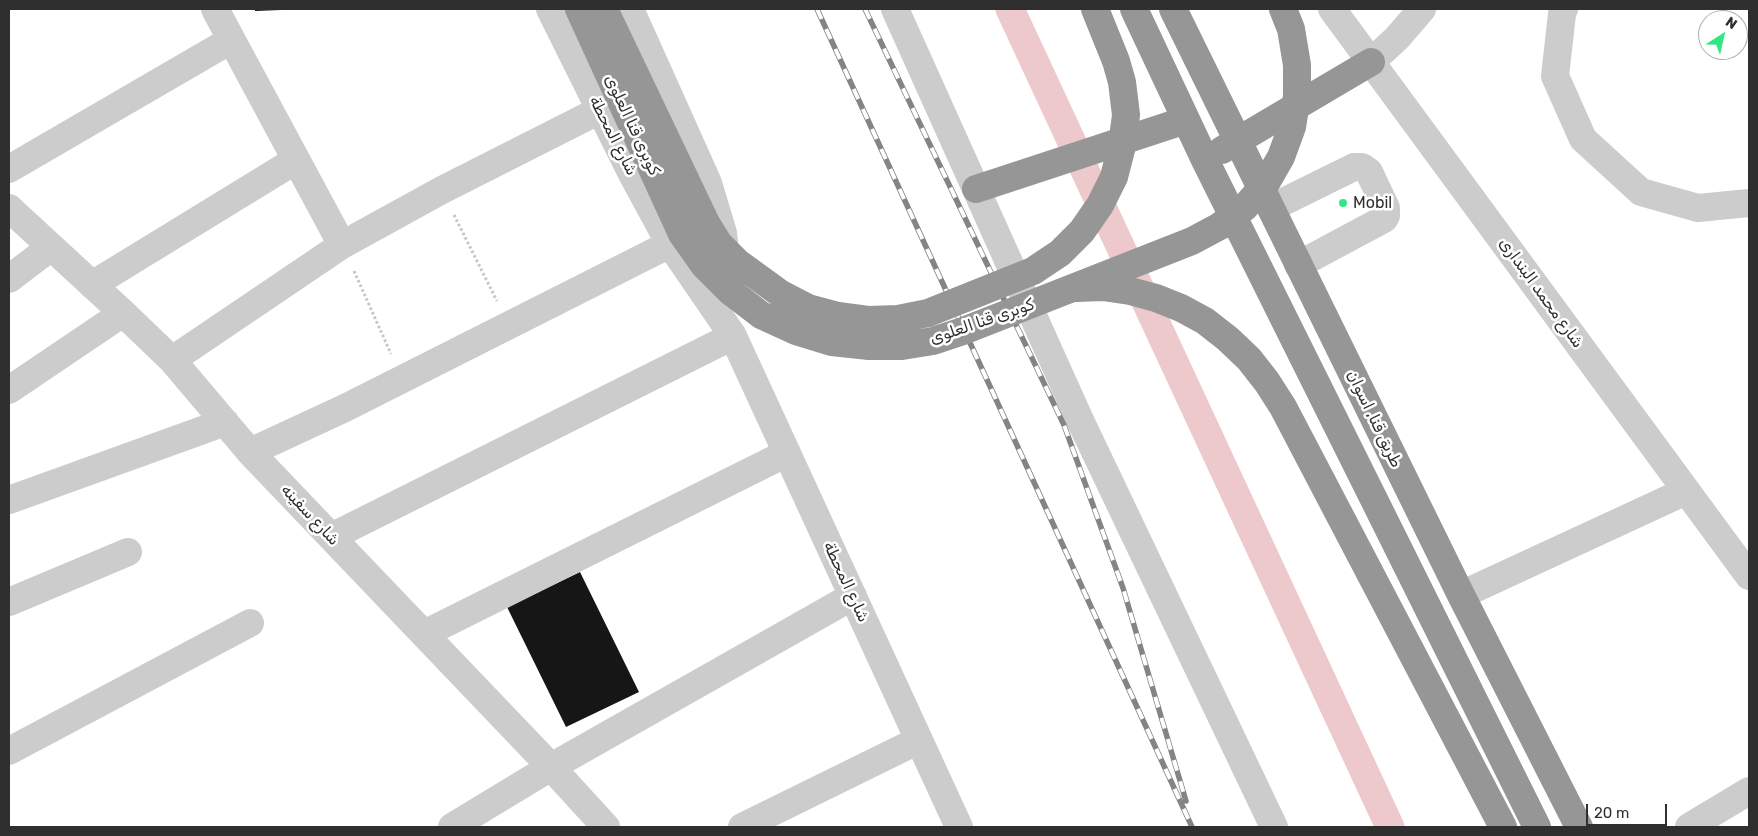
<!DOCTYPE html>
<html>
<head>
<meta charset="utf-8">
<style>
	body { margin:0 }
	#map { position:relative; width:1758px; height:836px; overflow:hidden; background:#fff; font-family:Rubik,sans-serif }
	canvas { display:block }
	.frame { position:absolute; inset:0; border:10px solid #2f2f2f; pointer-events:none }
	.north { position:absolute; left:1698px; top:10px; width:50px; height:50px; box-sizing:border-box; background:#fff; border:1px solid #acacac; border-radius:50%; rotate:35deg; font-size:14px; font-weight:700; line-height:20px; text-align:center; color:#2f2f2f }
	.north::after { content:''; display:block; margin:auto; width:18px; height:22px; background:#30e784; clip-path:polygon(50% 0,100% 100%,50% 72%,0 100%) }
	.scale { position:absolute; left:1586px; top:804px; width:81px; height:22px; box-sizing:border-box; border:2px solid #2f2f2f; border-top:0; padding-left:6px; font-size:15px; line-height:18px; white-space:nowrap; color:#2f2f2f; -webkit-text-stroke:4px #fff; paint-order:stroke }
</style>
</head>
<body>
<div id="map">
<canvas width="1758" height="836"></canvas>
<div class="frame"></div>
<div class="north">N</div>
<div class="scale">20 m</div>
</div>
<script>
const context = document.querySelector('canvas').getContext('2d');
context.lineJoin = 'round';
const poly = rows => new Path2D(rows.map(r => 'M' + r).join(''));
function trace(path, color, width, dash) { context.strokeStyle = color; context.lineWidth = width; context.lineCap = dash ? 'butt' : 'round'; context.setLineDash(dash || []); context.stroke(path); }
function fillPath(path, color) { context.fillStyle = color; context.fill(path, 'evenodd'); }
function drawText(font, color, halo, rows, align = 'center') {
  context.font = font + ' Rubik,Cairo,sans-serif'; context.lineWidth = 5; context.setLineDash([]); context.textBaseline = 'middle'; context.strokeStyle = halo; context.fillStyle = color; for (const [text, x, y, turn = 0] of rows) {
    context.save(); context.translate(x, y); context.rotate((+turn || 0) * Math.PI / 180); context.textAlign = isNaN(turn) ? turn : align; if (halo) context.strokeText(text, 0, 0); context.fillText(text, 0, 0); context.restore();
  }
}
trace(poly([
	[1010,9,1390,827]
]), '#edc9cc', 29);
fillPath(poly([
	[255,9,281,9,281,10,255,11],
	[580,572,639,692,566,727,507,607]
]), '#161616');
trace(poly([
	[454,215,497,301],
	[354,271,391,354]
]), '#c6c6c6', 3, [2.5, 2.5]);
trace(poly([
	[550,9,632,174,670,244,733,336,959,827],
	[630,9,708,183,723,233,725,250],
	[895,9,1079,418,1274,827],
	[1332,9,1749,576],
	[1564,9,1562,14,1555,76,1583,139,1641,192,1698,208,1749,203],
	[1371,62,1397,38,1422,9],
	[9,169,231,40],
	[9,208,123,313,172,360,250,452,551,767,606,827],
	[1271,208,1354,167,1362,167,1369,172,1386,208,1386,216,1384,219,1298,265],
	[342,245,442,190,600,110],
	[9,279,51,247],
	[92,285,296,160],
	[172,360,342,245,215,9],
	[9,390,123,313],
	[250,452,345,408,670,244],
	[9,500,225,422],
	[331,537,733,336],
	[1461,595,1686,491],
	[9,602,128,552],
	[424,634,787,453],
	[9,751,250,623],
	[452,827,551,767,853,596],
	[742,827,919,740],
	[1689,827,1749,791]
]), '#ccc', 28);
trace(poly([
	[1134,9,1205,160,1537,827],
	[1173,9,1461,595,1579,827],
	[1222,150,1371,62],
	[976,189,1186,120],
	[1076,288,1103,287,1130,291,1156,298,1181,308,1205,321,1228,339,1249,359,1267,382,1283,407,1503,827]
]), '#969696', 28);
const rail = poly([
	[817,9,1192,827],
	[865,9,1064,425,1123,588,1186,801]
]);
trace(rail, '#848484', 5.5);
trace(rail, '#fff', 4, [11]);
trace(poly([
	[579,9,682,234,704,265,731,292,761,315,796,331,832,342,869,346,902,346,933,341,963,331,1192,241,1220,226,1245,207,1266,183,1281,157,1292,127,1297,96,1297,65,1291,29,1283,9],
	[604,9,706,223,719,244,737,262,781,294,808,308,838,316,868,320,898,319,928,313,1033,271,1060,253,1082,231,1100,205,1114,177,1122,146,1126,115,1122,82,1116,61,1095,9]
]), '#969696', 28);
for (const [x, y, r, color] of [
	[1343,203,5,"#30e784"]
]) { const dot = new Path2D(); dot.arc(x, y, r, 0, 2 * Math.PI); context.fillStyle = color; context.fill(dot); trace(dot, '#fff', 2); }
drawText('16px', '#2f2f2f', '#fff', [
	["كوبرى قنا العلوى",632,125,65],
	["شارع المحطة",613,136,63],
	["شارع محمد البندارى",1541,293,54],
	["كوبرى قنا العلوى",982,322,-19],
	["طريق قنا, اسوان",1374,419,64],
	["شارع سفينه",310,515,47],
	["شارع المحطة",846,582,65]
]);
drawText('16px', '#2f2f2f', '#fff', [
	["Mobil",1353,203]
], 'left');
</script>
</body>
</html>
